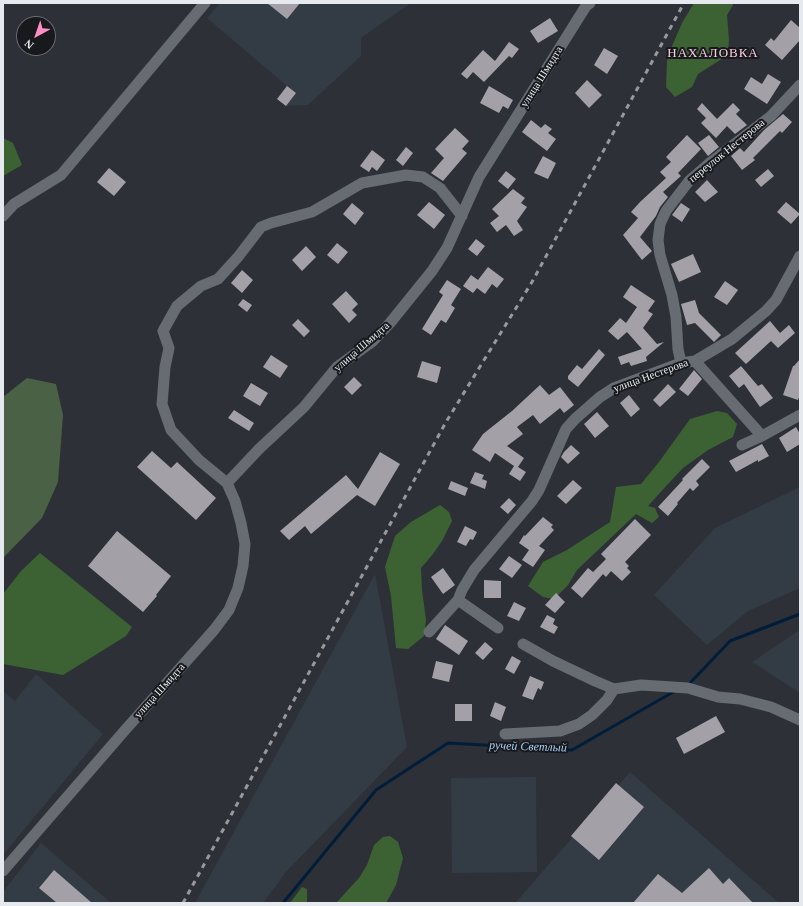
<!DOCTYPE html>
<html>
<head>
<meta charset="utf-8">
<style>
	body { margin:0 }
	#map { position:relative; width:803px; height:906px; overflow:hidden; background:#2d3137; font-family:"Times New Roman",serif }
	canvas { display:block }
	.frame { position:absolute; inset:0; border:4px solid #e6e9ed; pointer-events:none }
	.north { position:absolute; left:16px; top:16px; width:40px; height:40px; box-sizing:border-box; background:#17191c; border:1px solid #6a6c70; border-radius:50%; rotate:220deg; font-size:11px; font-weight:700; line-height:16px; text-align:center; color:#e6e9ed }
	.north::after { content:''; display:block; margin:auto; width:14px; height:18px; background:#fc8fc2; clip-path:polygon(50% 0,100% 100%,50% 72%,0 100%) }
</style>
</head>
<body>
<div id="map">
<canvas width="803" height="906"></canvas>
<div class="frame"></div>
<div class="north">N</div>
</div>
<script>
const context = document.querySelector('canvas').getContext('2d');
context.lineJoin = 'round';
function fillPath(path, color) { context.fillStyle = color; context.fill(path, 'evenodd'); }
const poly = rows => new Path2D(rows.map(r => 'M' + r).join(''));
function trace(path, color, width, dash) { context.strokeStyle = color; context.lineWidth = width; context.lineCap = dash ? 'butt' : 'round'; context.setLineDash(dash || []); context.stroke(path); }
function drawText(font, color, halo, rows, align = 'center') {
  context.font = font + ' "Times New Roman",serif'; context.lineWidth = 4; context.setLineDash([]); context.textBaseline = 'middle'; context.strokeStyle = halo; context.fillStyle = color; for (const [text, x, y, turn = 0] of rows) {
    context.save(); context.translate(x, y); context.rotate((+turn || 0) * Math.PI / 180); context.textAlign = isNaN(turn) ? turn : align; if (halo) context.strokeText(text, 0, 0); context.fillText(text, 0, 0); context.restore();
  }
}
fillPath(poly([
	[220,3,411,3,361,38,361,56,308,105,286,106,277,99,287,86,207,18],
	[800,487,800,588,748,611,707,645,654,595,715,528],
	[375,574,407,747,286,872,263,903,195,903],
	[800,630,800,693,752,662],
	[36,674,103,734,3,855,3,691,15,701],
	[630,772,779,903,515,903],
	[536,777,537,872,452,873,451,778],
	[41,843,111,903,3,903,3,892]
]), '#333b45');
fillPath(poly([
	[27,378,56,384,63,415,58,482,42,518,3,558,3,397]
]), '#4a6145');
fillPath(poly([
	[694,3,733,3,733,5,727,15,729,40,728,55,698,74,692,87,675,97,666,87,667,61,672,46,682,23],
	[3,138,13,143,22,165,3,176],
	[717,411,727,413,737,424,733,437,708,450,683,468,667,485,648,506,655,508,659,517,652,523,636,514,577,570,568,585,554,599,543,597,528,586,543,562,567,550,610,522,616,487,641,484,659,462,690,419],
	[440,505,449,512,452,521,442,541,433,554,421,568,422,590,426,620,424,636,408,649,396,648,391,596,385,567,395,536,411,522],
	[40,553,132,627,126,636,63,675,3,664,3,594,21,571],
	[390,836,398,842,403,858,396,885,386,903,336,903,359,878,367,865,374,845,383,837],
	[302,887,307,889,307,903,290,903]
]), '#3c6234');
trace(poly([
	[686,685,690,683,730,641,800,614],
	[283,903,376,790,448,743,572,750,675,691]
]), '#001d3a', 3);
fillPath(poly([
	[267,3,300,3,287,19],
	[550,18,558,31,538,43,530,31],
	[791,20,800,28,800,40,782,60,765,45,771,38,774,41],
	[509,42,519,49,512,58,509,56,484,82,473,72,467,79,461,74,483,50,495,61],
	[604,48,618,56,607,74,594,65],
	[768,74,781,82,767,104,744,89,751,77,762,84],
	[587,80,602,95,589,108,575,93],
	[287,86,296,93,286,106,277,99],
	[489,86,513,100,508,109,503,106,499,113,480,103],
	[702,103,717,119,733,103,740,110,736,114,747,125,735,134,727,126,716,138,701,123,706,118,697,109],
	[783,114,792,122,782,133,780,131,753,158,755,160,742,170,731,156,740,148,744,152,764,130],
	[531,120,541,128,545,124,552,129,548,133,556,139,547,151,522,132],
	[455,128,469,141,462,149,467,153,443,181,431,173,444,158,435,149],
	[687,135,701,149,678,173,681,176,663,192,668,197,660,207,656,216,640,237,652,251,642,260,623,235,638,218,631,212,640,202,666,178,660,172,671,162,666,157],
	[709,135,719,147,708,156,698,143],
	[406,147,413,153,403,166,396,160],
	[372,150,385,160,377,171,372,167,369,172,360,166],
	[543,156,556,163,548,179,534,173],
	[109,168,126,182,114,196,97,182],
	[768,169,774,176,761,187,755,180],
	[506,171,516,179,508,189,498,181],
	[707,180,718,192,705,202,695,192],
	[513,189,525,198,521,203,527,207,517,221,523,230,514,236,506,225,497,232,490,223,499,216,492,209],
	[429,202,445,215,434,229,417,215],
	[786,202,800,214,791,224,777,212],
	[352,203,364,213,355,225,343,214],
	[681,203,690,209,682,222,672,215],
	[476,239,485,246,477,256,468,249],
	[337,243,348,252,338,264,327,255],
	[306,246,316,257,302,271,292,260],
	[693,254,701,272,679,282,671,264],
	[488,267,504,279,497,288,492,284,485,294,477,288,473,293,463,286,471,275,478,280],
	[242,270,253,280,242,293,231,283],
	[447,280,461,289,451,305,455,308,446,323,441,320,431,335,422,329,443,295,439,292],
	[725,281,738,290,727,305,714,297],
	[631,285,655,301,648,311,653,314,643,328,657,344,664,342,646,357,647,361,631,366,629,362,621,365,618,357,642,349,627,332,618,340,608,331,620,318,626,323,637,307,623,297],
	[346,291,358,304,352,310,357,315,349,323,332,304],
	[243,299,252,305,247,312,238,305],
	[695,300,699,313,721,335,714,342,695,323,687,325,681,304],
	[298,319,310,331,304,337,292,325],
	[770,321,780,333,789,325,795,333,778,348,771,341,746,364,735,353],
	[599,349,605,355,578,387,568,379,568,376,577,365,582,369],
	[271,355,288,366,280,378,263,367],
	[800,359,800,395,798,400,783,395,793,366,794,366],
	[422,361,441,367,437,383,417,377],
	[741,366,758,386,762,384,773,398,760,407,744,384,739,388,729,376],
	[694,370,702,379,688,396,679,389],
	[354,377,362,385,352,395,344,387],
	[251,383,268,393,260,406,243,396],
	[668,384,676,392,660,407,653,400],
	[540,385,549,395,560,387,574,405,564,413,560,408,540,424,533,415,517,427,523,434,507,446,524,458,518,467,526,472,520,481,509,474,514,466,495,453,490,462,472,450,483,434,512,411],
	[629,395,640,409,631,417,620,403],
	[234,410,254,423,249,431,228,418],
	[597,412,609,426,595,438,584,424],
	[796,427,800,434,800,444,787,452,779,438],
	[762,444,769,456,758,462,758,460,736,472,729,461],
	[571,445,580,453,568,464,561,457,564,452],
	[152,451,171,468,177,462,216,498,196,520,137,467],
	[380,452,400,464,375,506,357,495,311,534,305,526,289,540,280,531,346,475,358,489],
	[702,459,710,467,696,481,699,485,693,491,690,488,677,503,678,504,668,516,658,507,683,480,682,479],
	[475,472,484,475,482,479,487,481,485,489,470,483],
	[573,480,582,488,566,504,557,496],
	[451,481,468,488,465,496,448,489],
	[509,498,516,505,508,514,500,507],
	[543,517,553,525,551,527,554,530,539,546,545,550,533,567,522,560,529,550,519,543,524,535,525,536],
	[635,519,651,535,625,562,629,566,627,568,631,572,622,581,611,571,606,577,603,574,582,598,571,588,588,568,593,572,606,559,601,554],
	[465,526,477,532,473,540,470,539,466,546,457,542],
	[117,531,171,576,156,595,157,596,143,612,88,566],
	[509,556,522,565,512,578,499,569],
	[443,568,455,585,443,594,431,577],
	[484,580,501,581,501,598,484,598],
	[556,593,565,602,555,613,545,605],
	[514,602,526,608,519,621,507,616],
	[547,615,555,619,553,624,558,627,554,634,540,627],
	[445,625,468,641,459,655,436,639],
	[485,642,493,649,483,660,475,653],
	[512,656,521,661,514,674,505,669],
	[436,661,453,665,449,682,432,678],
	[530,676,544,682,541,690,538,688,533,700,522,696],
	[495,702,506,707,501,721,490,716],
	[455,704,472,704,472,721,455,721],
	[716,716,725,732,684,754,676,738],
	[616,783,644,807,599,860,571,836],
	[709,868,723,884,729,878,753,903,633,903,658,874,682,893],
	[54,870,92,903,57,903,39,888]
]), '#a4a0a8');
trace(poly([
	[3,216,14,204,61,175,205,3],
	[695,361,762,436],
	[681,363,678,349,676,317,672,295,660,255,658,240,660,224,666,211,689,181,711,162,771,116,800,85],
	[742,445,762,436,800,415],
	[227,483,199,460,171,430,162,404,165,367,169,348,163,331,177,306,201,286,218,279,238,257,261,227,271,223,312,212,362,183,406,175,423,177,440,188,462,216],
	[458,600,498,628],
	[429,632,458,600,462,590,474,570,532,501,539,490,566,429,575,419,600,397,614,388,681,363,695,361,732,339,766,311,776,300,800,256],
	[523,644,553,661,595,681,614,689,641,685,688,688,718,697,740,699,771,707,800,720],
	[505,734,560,731,579,724,592,715,607,700,614,689],
	[3,871,126,729,214,630,229,610,238,588,243,566,245,544,241,523,235,501,227,483,259,449,304,407,337,367,373,341,390,323,432,271,447,248,479,177,586,6,590,3]
]), '#676c73', 11);
trace(poly([
	[183,903,446,422,532,282,684,3]
]), '#96999e', 3, [5, 5]);
drawText('11px', '#e6e9ed', '#17191c', [
	["улица Шмидта",542,77,-58],
	["переулок Нестерова",727,151,-39],
	["улица Шмидта",362,347,-41],
	["улица Нестерова",651,376,-20],
	["улица Шмидта",160,691,-48]
]);
drawText('italic 12px', '#a8cff6', '#17191c', [
	["ручей Светлый",528,747,2]
]);
context.letterSpacing = '1px';
drawText('13px', '#fdcde1', '#17191c', [
	["НАХАЛОВКА",713,54]
]);
context.letterSpacing = '0px';
</script>
</body>
</html>
